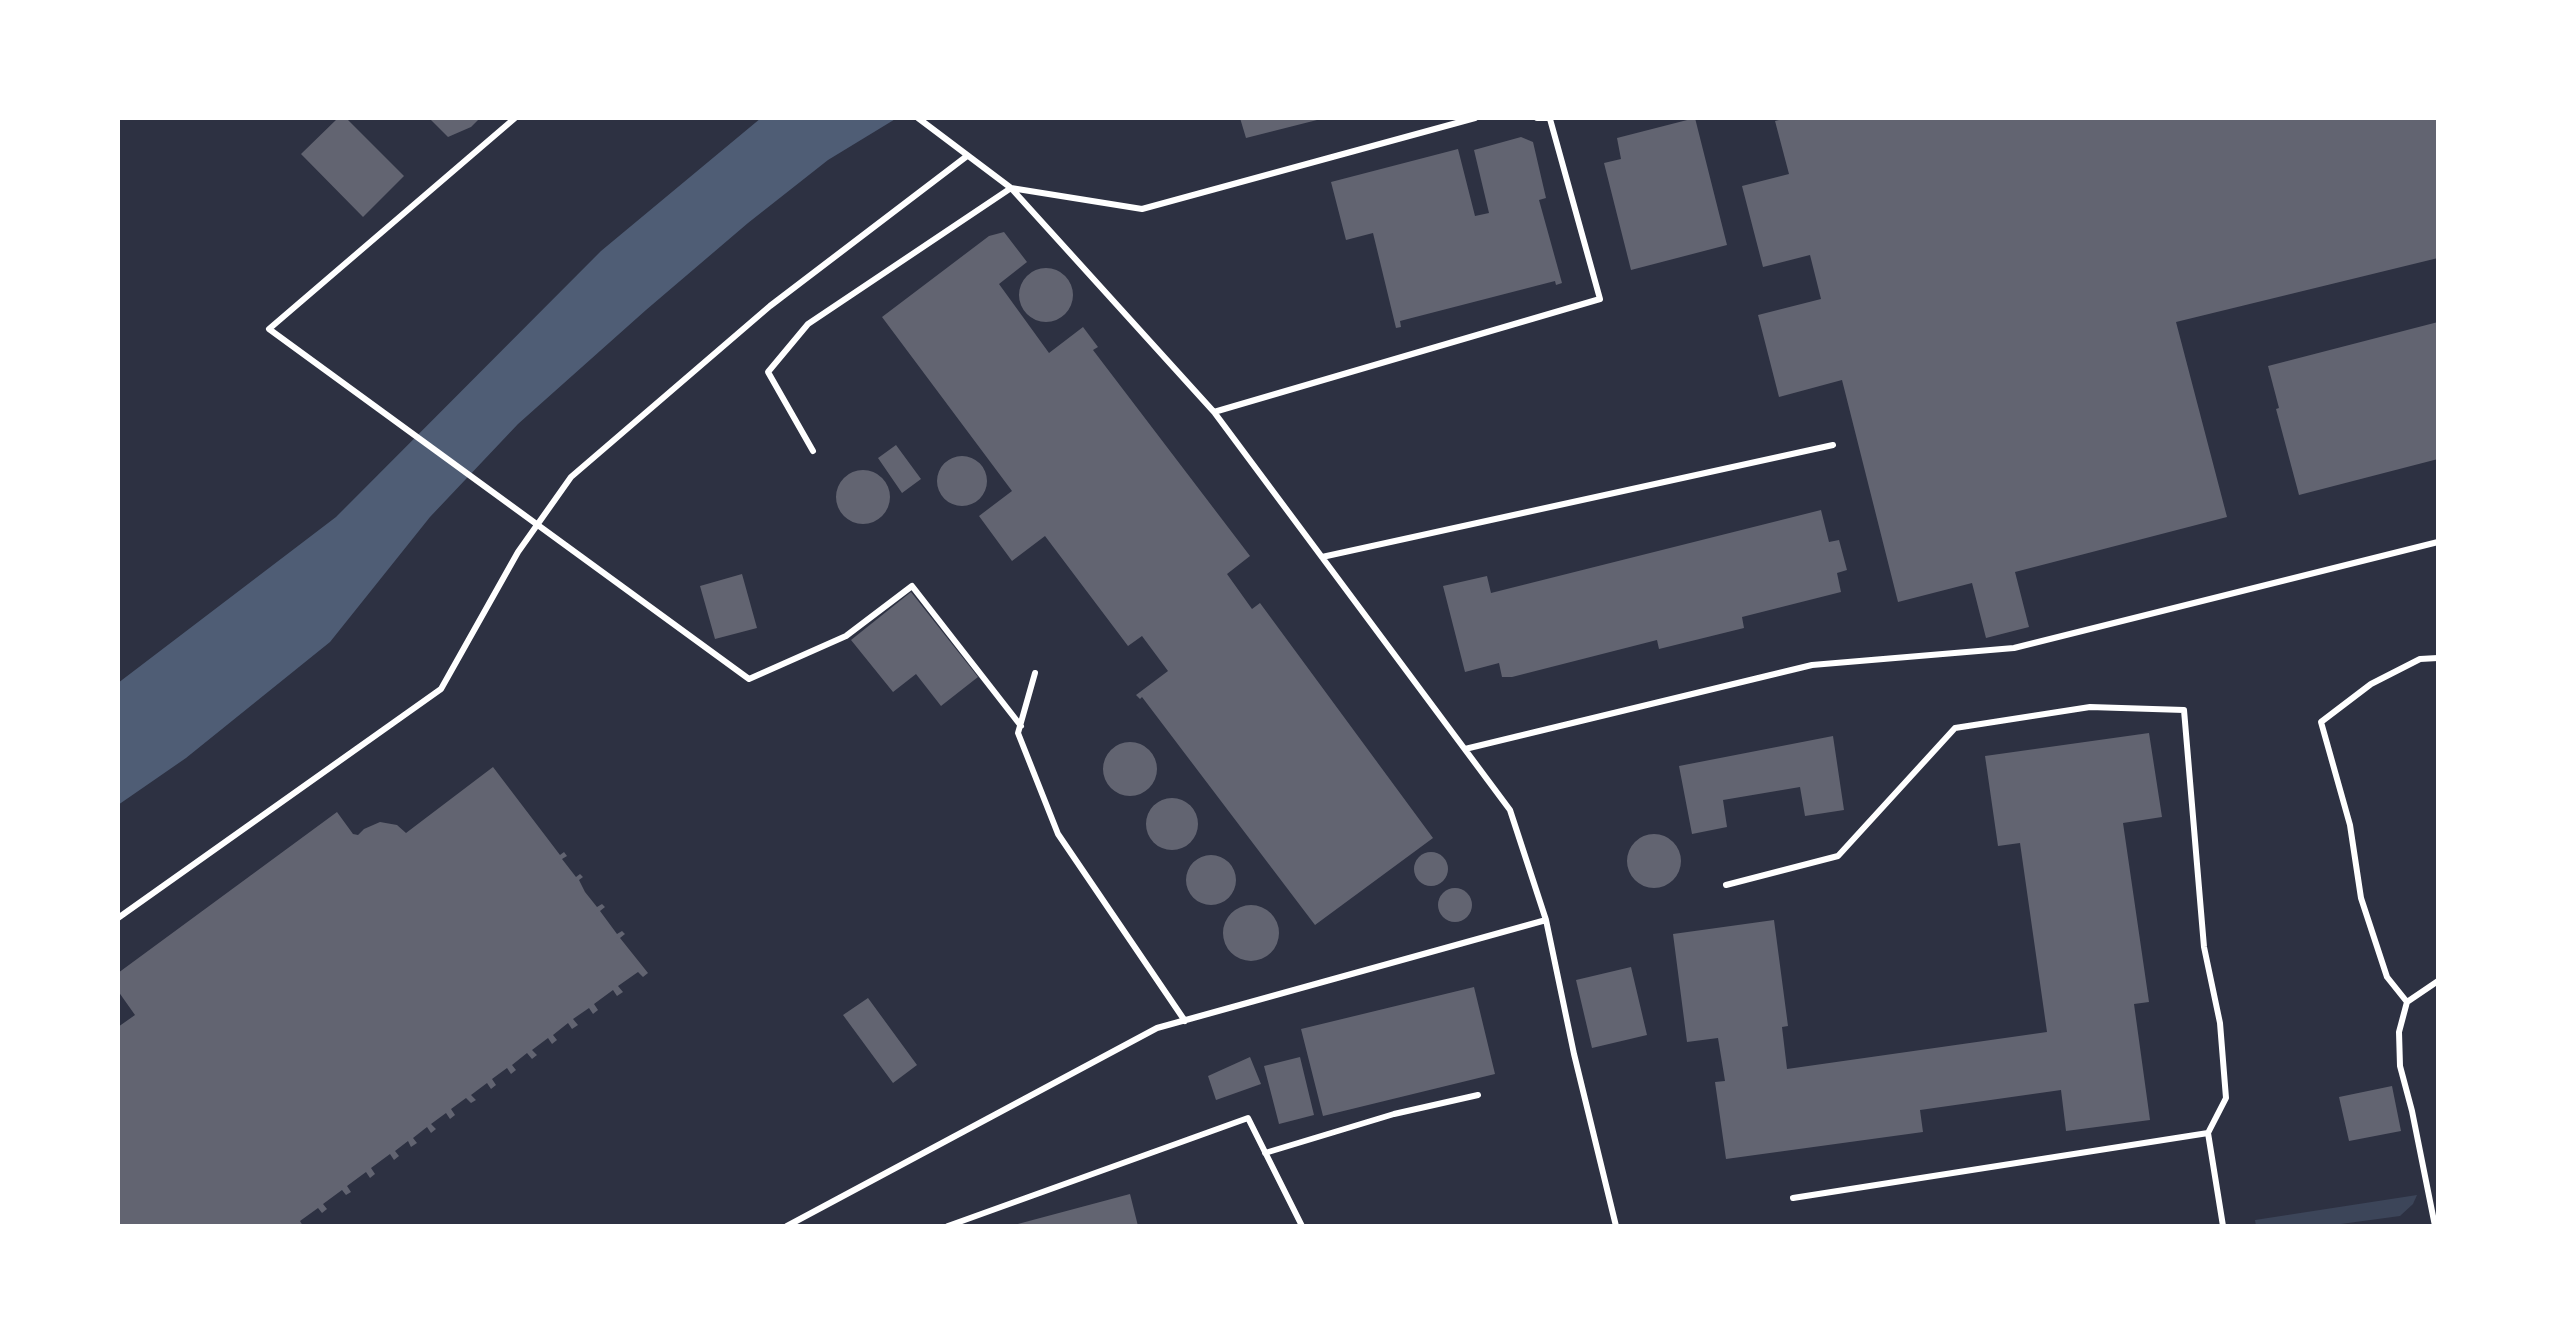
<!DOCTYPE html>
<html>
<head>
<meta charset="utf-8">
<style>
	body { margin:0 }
	#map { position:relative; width:2556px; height:1344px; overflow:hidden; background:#2d3142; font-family:"IBM Plex Serif",serif }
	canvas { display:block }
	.frame { position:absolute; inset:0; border:120px solid #fff; pointer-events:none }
</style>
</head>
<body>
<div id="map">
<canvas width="2556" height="1344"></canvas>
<div class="frame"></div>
</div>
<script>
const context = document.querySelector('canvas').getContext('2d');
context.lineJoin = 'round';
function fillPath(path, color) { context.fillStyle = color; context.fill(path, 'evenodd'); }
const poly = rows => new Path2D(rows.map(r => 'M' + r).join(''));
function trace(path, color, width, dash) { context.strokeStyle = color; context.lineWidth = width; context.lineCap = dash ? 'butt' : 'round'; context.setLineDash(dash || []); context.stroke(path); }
fillPath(poly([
	[2417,1195,2413,1204,2400,1216,2326,1226,2256,1226,2255,1220]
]), '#3c4559');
fillPath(poly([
	[761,118,897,118,828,160,748,223,646,310,518,424,430,517,330,642,186,758,118,805,118,683,336,517,601,251]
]), '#4f5d75');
fillPath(poly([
	[338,118,346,118,404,176,363,217,301,154],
	[429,118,480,118,471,127,448,137],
	[1240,118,1321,118,1321,119,1246,138],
	[1695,118,1727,245,1631,270,1604,163,1621,159,1617,138],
	[1787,118,2438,118,2438,258,2176,322,2227,517,2015,572,2029,627,1986,638,1972,583,1898,602,1842,380,1779,397,1758,315,1821,299,1810,255,1763,267,1742,186,1789,174,1775,121],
	[1521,137,1533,142,1546,198,1539,200,1562,283,1556,285,1555,281,1400,321,1401,327,1396,328,1373,233,1346,240,1331,182,1458,149,1475,216,1489,213,1474,150],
	[1004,232,1027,262,999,284,1049,353,1083,327,1098,347,1093,350,1250,556,1227,574,1252,609,1260,603,1433,838,1315,925,1142,697,1140,699,1136,695,1168,671,1142,636,1128,646,1045,536,1012,561,979,516,1012,491,882,317,989,236],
	'1019 295a27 27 0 1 1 54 0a27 27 0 1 1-54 0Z',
	[2438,322,2438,459,2299,495,2276,409,2279,408,2268,366],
	[896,445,921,479,902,493,878,458],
	'937 481a25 25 0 1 1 50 0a25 25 0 1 1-50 0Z',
	'836 497a27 27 0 1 1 54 0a27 27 0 1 1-54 0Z',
	[1821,510,1829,542,1839,540,1847,570,1837,573,1841,592,1742,617,1744,628,1659,649,1657,640,1512,677,1502,677,1499,663,1465,672,1443,586,1487,576,1491,593],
	[742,574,757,628,715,639,700,586],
	[911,592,978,677,941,706,916,674,893,692,851,640],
	[2149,733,2162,817,2123,823,2149,1002,2134,1004,2150,1120,2066,1131,2061,1090,1920,1110,1923,1132,1726,1159,1715,1082,1725,1081,1718,1038,1687,1042,1673,934,1774,920,1788,1026,1782,1027,1787,1069,2047,1032,2020,843,1998,846,1985,756],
	[1833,736,1844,810,1805,816,1800,787,1723,800,1727,827,1692,834,1679,766],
	'1103 769a27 27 0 1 1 54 0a27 27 0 1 1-54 0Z',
	[493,767,560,855,564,852,567,856,562,859,576,877,580,874,583,877,579,880,585,892,597,907,602,904,605,907,600,911,617,934,622,931,625,934,620,938,648,973,643,977,638,972,618,986,623,992,617,996,613,990,594,1004,598,1010,593,1014,589,1008,573,1019,578,1025,572,1029,568,1023,553,1035,557,1040,552,1044,548,1038,532,1050,537,1055,532,1059,527,1053,512,1065,516,1070,511,1074,507,1068,492,1079,496,1085,491,1089,487,1083,471,1095,476,1100,471,1103,466,1098,451,1109,455,1115,450,1119,446,1113,431,1124,436,1129,431,1133,427,1127,413,1138,417,1143,411,1147,408,1141,395,1151,399,1156,394,1160,390,1154,371,1168,375,1174,370,1178,366,1172,347,1186,351,1192,346,1195,342,1190,323,1204,327,1209,322,1213,318,1208,300,1221,303,1226,118,1226,118,1027,135,1015,118,991,118,973,337,812,353,834,358,835,364,829,380,822,397,825,406,833],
	'1146 824a26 26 0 1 1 52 0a26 26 0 1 1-52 0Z',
	'1627 861a27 27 0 1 1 54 0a27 27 0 1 1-54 0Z',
	'1414 869a17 17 0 1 1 34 0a17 17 0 1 1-34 0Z',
	'1186 880a25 25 0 1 1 50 0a25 25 0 1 1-50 0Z',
	'1438 905a17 17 0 1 1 34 0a17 17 0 1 1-34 0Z',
	'1223 933a28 28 0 1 1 56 0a28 28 0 1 1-56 0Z',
	[1631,967,1647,1035,1592,1048,1576,980],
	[1474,987,1495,1074,1323,1116,1301,1029],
	[868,998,917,1065,893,1083,843,1015],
	[1250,1057,1261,1084,1216,1100,1208,1076],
	[1300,1057,1314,1115,1279,1124,1264,1066],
	[2392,1086,2401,1131,2349,1141,2339,1097],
	[1130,1194,1138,1226,1015,1226,1014,1225]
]), '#626471');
trace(poly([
	[515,118,269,329,749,679,846,636,912,586,1021,726],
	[918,118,1011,188,1142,209,1475,118],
	[1537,118,1550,118],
	[1214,412,1600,299,1550,119],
	[813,451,768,372,808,324,1011,188,1214,412,1510,810,1546,920,1574,1054,1616,1226],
	[1322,557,1833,445],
	[1035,673,1018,733,1058,834,1185,1021],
	[1465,749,1812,665,2014,648,2438,542],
	[1726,885,1838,856,1955,728,2090,707,2184,710,2204,947,2220,1023,2226,1098,2208,1133,2223,1226],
	[118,918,441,689,518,552,571,477,770,306,967,156],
	[2407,1002,2387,977,2361,898,2350,825,2321,722,2371,684,2420,659,2438,658],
	[1265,1153,1394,1114,1478,1095],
	[1793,1198,2208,1133],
	[787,1226,1157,1028,1546,920],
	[948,1226,1248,1118,1302,1226],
	[2435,1226,2412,1111,2400,1066,2399,1032,2407,1002,2438,981]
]), '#fff', 6);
</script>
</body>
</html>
